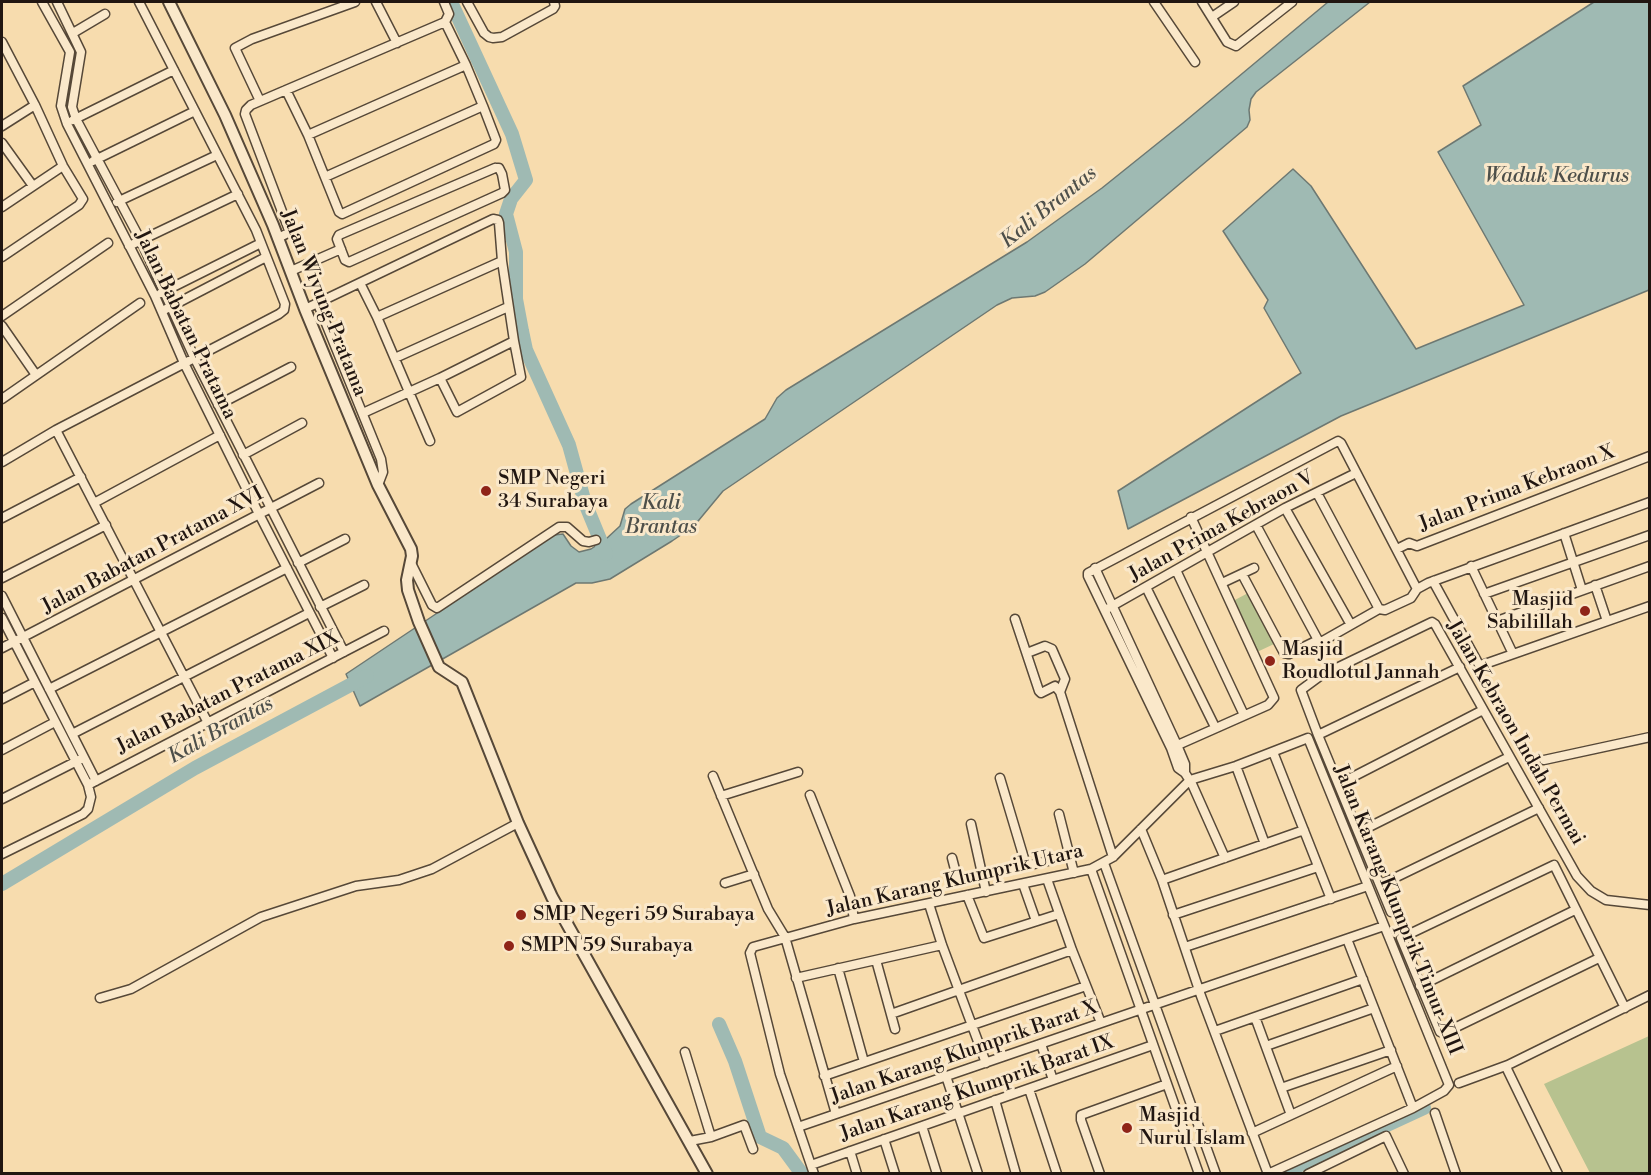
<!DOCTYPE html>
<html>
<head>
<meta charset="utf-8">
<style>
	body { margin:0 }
	#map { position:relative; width:1651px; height:1175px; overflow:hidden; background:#f7dcae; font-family:"Libre Bodoni",serif }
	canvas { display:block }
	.frame { position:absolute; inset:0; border:3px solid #211611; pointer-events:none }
</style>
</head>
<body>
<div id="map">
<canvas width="1651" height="1175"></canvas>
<div class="frame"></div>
</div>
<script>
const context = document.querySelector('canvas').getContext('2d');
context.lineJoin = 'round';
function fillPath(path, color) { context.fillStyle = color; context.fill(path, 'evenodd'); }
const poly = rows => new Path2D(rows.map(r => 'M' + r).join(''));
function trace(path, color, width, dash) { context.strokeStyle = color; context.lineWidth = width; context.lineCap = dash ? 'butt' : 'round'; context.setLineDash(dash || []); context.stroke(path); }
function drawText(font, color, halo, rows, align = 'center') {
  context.font = font + ' "Libre Bodoni",serif'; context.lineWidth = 6; context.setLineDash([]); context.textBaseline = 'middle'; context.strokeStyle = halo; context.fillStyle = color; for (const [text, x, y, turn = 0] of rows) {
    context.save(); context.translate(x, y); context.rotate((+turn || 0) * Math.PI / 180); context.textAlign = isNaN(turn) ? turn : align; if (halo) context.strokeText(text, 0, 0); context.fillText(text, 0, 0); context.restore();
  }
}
fillPath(poly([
	[1250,592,1274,644,1257,652,1233,601],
	[1649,1036,1649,1173,1590,1173,1544,1084]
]), '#b7c28f');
const water = poly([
	[1328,2,1370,2,1256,92,1251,99,1249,110,1250,120,1247,127,1085,264,1045,292,1035,296,1012,298,997,305,723,491,694,526,672,541,610,579,592,583,576,583,360,706,346,674,554,535,563,534,571,546,579,552,591,549,606,539,620,526,625,509,631,504,765,419,777,398,786,390,1027,242,1102,188,1183,123,1328,2],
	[1594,2,1649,2,1649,290,1341,416,1128,529,1118,491,1301,373,1264,308,1268,300,1223,231,1293,169,1311,186,1416,349,1524,305,1438,152,1481,125,1463,86,1594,2]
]);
fillPath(water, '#9fbab3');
trace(water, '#6d7872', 1.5);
trace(poly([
	[451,2,512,134,526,180,511,199,506,214,516,252,516,299,522,331,526,350,569,445,585,503,606,554],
	[2,884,195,768,367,676],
	[719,1024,735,1061,760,1137,783,1148,802,1174],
	[1281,1174,1424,1108]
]), '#9fbab3', 14);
const minor = poly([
	[42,2,70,52,61,106,67,124,155,296,184,363,259,514,333,658],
	[57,2,81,52,72,107,76,119,141,241,194,357,344,652],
	[376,2,397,43],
	[467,2,484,33,489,37,493,38,502,37,553,9,555,6,554,2],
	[1154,2,1195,62],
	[1202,2,1227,42,1236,46,1292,2],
	[1212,17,1234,2],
	[73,33,105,14],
	[2,42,35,105,63,166,83,199,79,205,2,257],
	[466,65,483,106],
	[286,90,308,135,339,212,342,214,494,144,496,140,483,106,325,177],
	[260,101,235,48,252,39,355,2],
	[73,120,174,70],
	[2,126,35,105],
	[308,135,466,65,445,22],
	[2,143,33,186],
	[93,161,195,111],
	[495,168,499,168,502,174,505,190,502,193,349,262,345,260,337,239,339,235,495,168],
	[117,202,217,155],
	[2,207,63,166],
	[278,238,288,233,289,230,245,114,246,110,251,105,286,90,445,22,449,14,444,2],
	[129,246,238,194],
	[291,271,341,249],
	[360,283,377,317,430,441],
	[161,293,261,243],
	[318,304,381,459,383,472,378,485],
	[166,309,266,257],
	[305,309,493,219,498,220,499,223,502,261],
	[2,316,108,243],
	[2,326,36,375],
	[395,358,508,307],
	[440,378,457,412,521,377,514,341],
	[2,399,140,303],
	[218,405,291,367],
	[363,413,440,378,514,341,502,261,377,317],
	[56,430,208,723],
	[243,455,302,423],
	[2,462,56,430,279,314,284,310,285,304,256,230,139,2],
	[1317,493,1379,609],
	[94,503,220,435],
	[1285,508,1351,625],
	[2,518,81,477],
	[1564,533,1582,590],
	[1397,549,1409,543,1417,546,1650,456],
	[298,563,345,539],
	[411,563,432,605,437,608,559,527,567,527,583,541,589,542,596,540],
	[1471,566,1513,654],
	[1095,568,1177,745,1185,764,1185,773],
	[1176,570,1244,715],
	[1242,574,1284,653,1289,654,1318,640,1256,525],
	[2,578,106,525],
	[1433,581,1478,663,1482,665,1650,606],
	[1222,583,1254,568],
	[1595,585,1607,621],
	[1146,587,1215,727],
	[1484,594,1650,535],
	[2,596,96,781],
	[320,607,364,585],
	[1379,609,1385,610,1411,598,1417,589,1428,583,1650,502],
	[1105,610,1285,508,1356,473],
	[2,618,88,785,91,797,88,809,83,814,2,854],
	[1015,619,1039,691,1041,693,1055,686,1060,692,1113,857],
	[1497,621,1650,566],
	[1318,640,1321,642,1379,609],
	[2,648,319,483],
	[1027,653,1045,646,1052,649,1065,679,1060,692],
	[49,689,287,568],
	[2,699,35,682],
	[72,734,309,613],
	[1318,735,1460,667],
	[1171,748,1268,705,1274,698,1191,517],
	[2,750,55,722],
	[1273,752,1331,899],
	[1544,760,1650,737],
	[1236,766,1265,844],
	[713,776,768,909,785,937,836,1114],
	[1000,778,1026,865],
	[1339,784,1483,710],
	[88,785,384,631],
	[810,795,850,896,854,919],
	[721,796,798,772],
	[2,799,79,760],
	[1059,814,1074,873],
	[971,824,986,892],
	[1141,829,1162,880,1201,996,1268,1174],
	[1359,832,1509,757],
	[952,858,958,881,1048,861],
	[1225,858,1192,784,1185,773,1178,768,1171,748,1088,576,1088,573,1338,441,1341,443,1417,589],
	[1104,863,1216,1174],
	[1091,869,1199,1174],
	[1047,879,1072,950,1101,1023],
	[1162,880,1304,830],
	[725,883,754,874],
	[1023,884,1036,921],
	[1380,885,1539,808],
	[967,895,984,938,1059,914],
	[929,904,942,945,986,1063],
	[1391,912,1318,735,1301,690,1320,676,1432,622,1435,624,1577,876,1591,891,1606,900,1650,905],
	[1173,915,1318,867],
	[1347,939,1413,1108],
	[1185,947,1368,886],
	[1599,958,1444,1033,1440,1032,1401,938,1554,865,1625,1008],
	[876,960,895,1029],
	[838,968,864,1062],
	[796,978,942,945],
	[1420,986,1575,910],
	[100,998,131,989,261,917,356,886,399,880,432,869,518,823],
	[891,1014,1072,950],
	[1255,1017,1291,1115],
	[1215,1031,1363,979],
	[1041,1044,1053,1080],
	[1266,1046,1374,1008],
	[685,1052,711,1137],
	[824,1076,1086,986],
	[946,1076,978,1174],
	[1459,1083,1508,1065],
	[1281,1088,1391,1050],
	[1029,1089,1057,1174],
	[995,1100,1016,1174],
	[1435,1113,1456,1174],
	[922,1126,937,1174],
	[798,1127,1384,926],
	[1252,1133,1397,1066],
	[884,1139,895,1174],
	[690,1141,711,1137,744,1125,753,1149],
	[850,1151,857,1174],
	[811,1165,1153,1045],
	[814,1174,780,1074,750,953,753,947,854,919,1091,869,1113,857,1190,780,1236,766,1308,738,1449,1085,1444,1091,1413,1108,1268,1174],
	[1100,1174,1081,1120,1081,1115,1167,1084],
	[1308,1174,1386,1136,1404,1174],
	[1558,1174,1507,1069,1508,1065,1650,995]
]);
const tertiary = poly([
	[169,2,225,115,273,225,305,309,378,485,411,549,412,556,407,580,408,590,419,622,439,667,462,682,518,823,552,897,707,1174]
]);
trace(minor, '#564838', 11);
trace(tertiary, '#564838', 14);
trace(minor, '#fae8ca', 8);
trace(tertiary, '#fae8ca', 10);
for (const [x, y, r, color] of [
	[486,491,6,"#8f2418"],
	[1585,611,6,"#8f2418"],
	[1270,661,6,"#8f2418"],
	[521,915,6,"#8f2418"],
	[509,946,6,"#8f2418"],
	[1127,1128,6,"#8f2418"]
]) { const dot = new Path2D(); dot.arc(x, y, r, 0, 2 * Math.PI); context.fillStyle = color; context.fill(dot); trace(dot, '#fae8ca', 2); }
drawText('20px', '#211611', '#fae8ca', [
	["Jalan Wiyung Pratama",323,303,68],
	["Jalan Babatan Pratama",185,325,64],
	["Jalan Prima Kebraon X",1517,489,-21],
	["Jalan Prima Kebraon V",1222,527,-29],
	["Jalan Babatan Pratama XVI",153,551,-28],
	["Jalan Babatan Pratama XIX",228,693,-27],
	["Jalan Kebraon Indah Permai",1515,733,60],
	["Jalan Karang Klumprik Utara",955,881,-13],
	["Jalan Karang Klumprik Timur XIII",1397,910,68],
	["Jalan Karang Klumprik Barat X",964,1053,-19],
	["Jalan Karang Klumprik Barat IX",977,1089,-19]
]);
drawText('20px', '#211611', '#fae8ca', [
	["SMP Negeri",498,479],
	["34 Surabaya",498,502],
	["Masjid",1573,600,"right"],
	["Sabilillah",1573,623,"right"],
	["Masjid",1282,650],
	["Roudlotul Jannah",1282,673],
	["SMP Negeri 59 Surabaya",533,915],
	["SMPN 59 Surabaya",521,946],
	["Masjid",1139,1116],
	["Nurul Islam",1139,1139]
], 'left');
drawText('italic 21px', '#4d4f4a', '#fae8ca', [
	["Waduk Kedurus",1557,177],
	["Kali Brantas",1049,208,-39],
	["Kali",661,504],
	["Brantas",661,528],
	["Kali Brantas",221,731,-29]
]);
</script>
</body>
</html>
